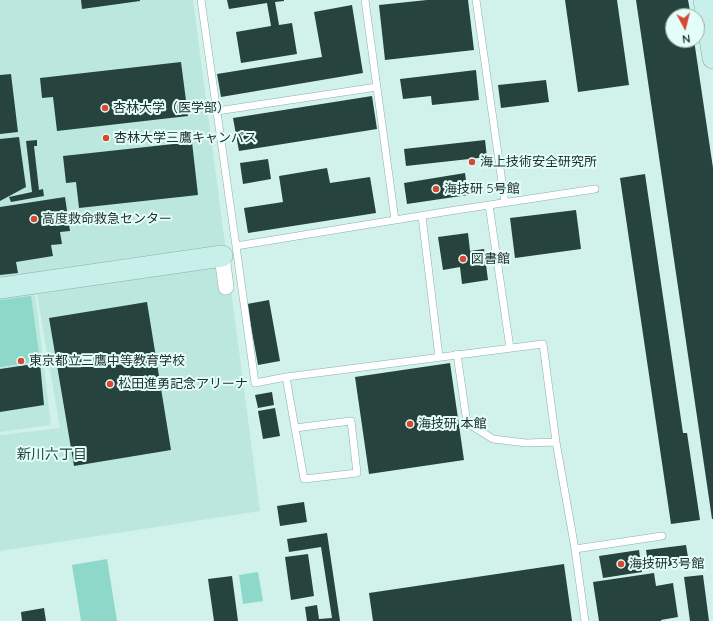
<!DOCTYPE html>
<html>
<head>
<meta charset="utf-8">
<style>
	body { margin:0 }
	#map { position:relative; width:713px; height:621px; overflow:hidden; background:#d0f2eb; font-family:Quicksand,sans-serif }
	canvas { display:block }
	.north { position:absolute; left:665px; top:8px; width:40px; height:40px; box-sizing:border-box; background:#e3fef8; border:1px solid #96aca7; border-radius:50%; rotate:173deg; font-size:11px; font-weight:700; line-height:16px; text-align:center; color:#23302e }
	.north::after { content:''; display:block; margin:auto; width:14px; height:18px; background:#d54934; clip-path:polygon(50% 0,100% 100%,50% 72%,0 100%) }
</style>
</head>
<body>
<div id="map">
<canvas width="713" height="621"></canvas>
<div class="north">N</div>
</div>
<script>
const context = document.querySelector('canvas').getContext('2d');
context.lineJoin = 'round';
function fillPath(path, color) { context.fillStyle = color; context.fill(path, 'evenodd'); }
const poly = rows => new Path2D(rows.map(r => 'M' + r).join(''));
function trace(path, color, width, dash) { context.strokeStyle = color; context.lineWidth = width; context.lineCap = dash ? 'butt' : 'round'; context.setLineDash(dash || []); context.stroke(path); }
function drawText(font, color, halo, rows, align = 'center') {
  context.font = font + ' Quicksand,"Noto Sans JP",sans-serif'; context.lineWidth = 4; context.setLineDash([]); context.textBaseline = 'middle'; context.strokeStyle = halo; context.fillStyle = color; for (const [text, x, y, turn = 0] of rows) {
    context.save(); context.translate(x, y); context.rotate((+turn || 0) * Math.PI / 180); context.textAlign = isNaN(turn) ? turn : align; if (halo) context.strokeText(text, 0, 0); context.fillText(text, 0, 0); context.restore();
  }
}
fillPath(poly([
	[0,0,193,0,260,511,0,551,0,435,60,428,34,277,0,280],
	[35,293,51,425,0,432,0,298]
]), '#bce7de');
fillPath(poly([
	[31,296,40,361,0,367,0,300],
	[107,559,117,621,81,621,72,565],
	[258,572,263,601,243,604,239,575]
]), '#8ed8ca');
fillPath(poly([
	[81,0,140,0,140,1,82,9],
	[227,0,284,0,284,1,275,2,279,25,292,23,297,54,241,63,236,32,271,26,267,3,229,9],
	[427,0,468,0,474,50,385,60,379,5],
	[565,0,617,0,629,85,578,92],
	[636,0,688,0,691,16,673,16,673,40,694,40,713,168,713,519,712,519],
	[352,5,363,73,221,97,217,74,322,57,314,12],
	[181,62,188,116,57,131,53,97,42,98,40,78],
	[476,70,479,100,432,105,431,96,403,99,400,79],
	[11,74,18,132,0,134,0,75],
	[546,80,549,102,501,108,498,85],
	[372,96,377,129,239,151,233,118],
	[19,137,26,187,0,201,0,139],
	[37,140,37,146,34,146,39,190,43,189,44,196,11,202,9,197,32,192,26,141],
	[485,140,487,157,406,166,404,149],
	[192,142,198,195,79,208,76,182,66,183,63,156],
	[268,159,271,179,243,184,240,163],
	[327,168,330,183,370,177,376,213,248,233,244,208,283,202,279,176],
	[465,173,468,195,407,204,404,183],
	[645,174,683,433,687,433,700,520,671,524,620,178],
	[65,197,70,231,60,232,62,244,51,245,53,256,16,262,18,273,0,275,0,207],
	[576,210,581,249,515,258,510,218],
	[468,233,470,251,484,249,488,280,462,284,460,267,443,270,438,237],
	[269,300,280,361,258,365,247,304],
	[147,302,171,450,74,466,49,318],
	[40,363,44,405,0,412,0,369],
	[450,363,464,460,369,474,355,377],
	[272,392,274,405,258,408,255,395],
	[275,408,280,436,263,439,258,411],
	[304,502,307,522,280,526,277,506],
	[327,533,340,621,307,621,305,607,317,605,319,619,332,618,321,547,289,552,287,539],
	[686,545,689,563,649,569,646,550],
	[639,550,642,572,603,578,599,556],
	[308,554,314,596,291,600,285,557],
	[564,564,572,621,373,621,369,593],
	[654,573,656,586,673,583,678,617,661,620,661,621,599,621,593,582],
	[703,575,709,621,690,621,684,577],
	[232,576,238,621,214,621,208,579],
	[44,608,46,621,22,621,21,612]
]), '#26433e');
const lane = poly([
	[201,0,236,246,456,210,595,189],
	[365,0,395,220],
	[476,0,505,203],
	[217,111,377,87],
	[489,205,510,348],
	[422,216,439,357],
	[236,246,255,383,286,377,543,344,556,442,575,549,585,621],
	[457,354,467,423,493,439,526,443,556,442],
	[286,377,304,479,357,473,351,421,295,428],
	[575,549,662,536]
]);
const street = poly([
	[222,256,226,287]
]);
const secondary = poly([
	[704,0,713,58],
	[0,288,222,256]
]);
trace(lane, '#8eaea7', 8);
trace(street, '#8eaea7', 16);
trace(secondary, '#8eaea7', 22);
trace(lane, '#fff', 7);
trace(street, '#fff', 15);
trace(secondary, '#c7f0ea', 21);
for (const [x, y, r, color] of [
	[105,108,4,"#d54934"],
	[106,138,4,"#d54934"],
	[472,162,4,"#d54934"],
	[436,189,4,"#d54934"],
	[34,219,4,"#d54934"],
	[463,259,4,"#d54934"],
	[21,361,4,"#d54934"],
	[110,384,4,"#d54934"],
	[410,424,4,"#d54934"],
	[621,564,4,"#d54934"]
]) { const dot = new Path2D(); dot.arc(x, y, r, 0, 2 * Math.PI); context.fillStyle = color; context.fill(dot); trace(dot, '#e3fef8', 1.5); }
drawText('13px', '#23302e', '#e3fef8', [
	["杏林大学（医学部）",113,108],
	["杏林大学三鷹キャンパス",114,138],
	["海上技術安全研究所",480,162],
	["海技研 5号館",444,189],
	["高度救命救急センター",42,219],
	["図書館",471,259],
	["東京都立三鷹中等教育学校",29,361],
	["松田進勇記念アリーナ",118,384],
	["海技研 本館",418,424],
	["海技研 3号館",629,564]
], 'left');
drawText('14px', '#26433e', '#e3fef8', [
	["新川六丁目",52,455]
]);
</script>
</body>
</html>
